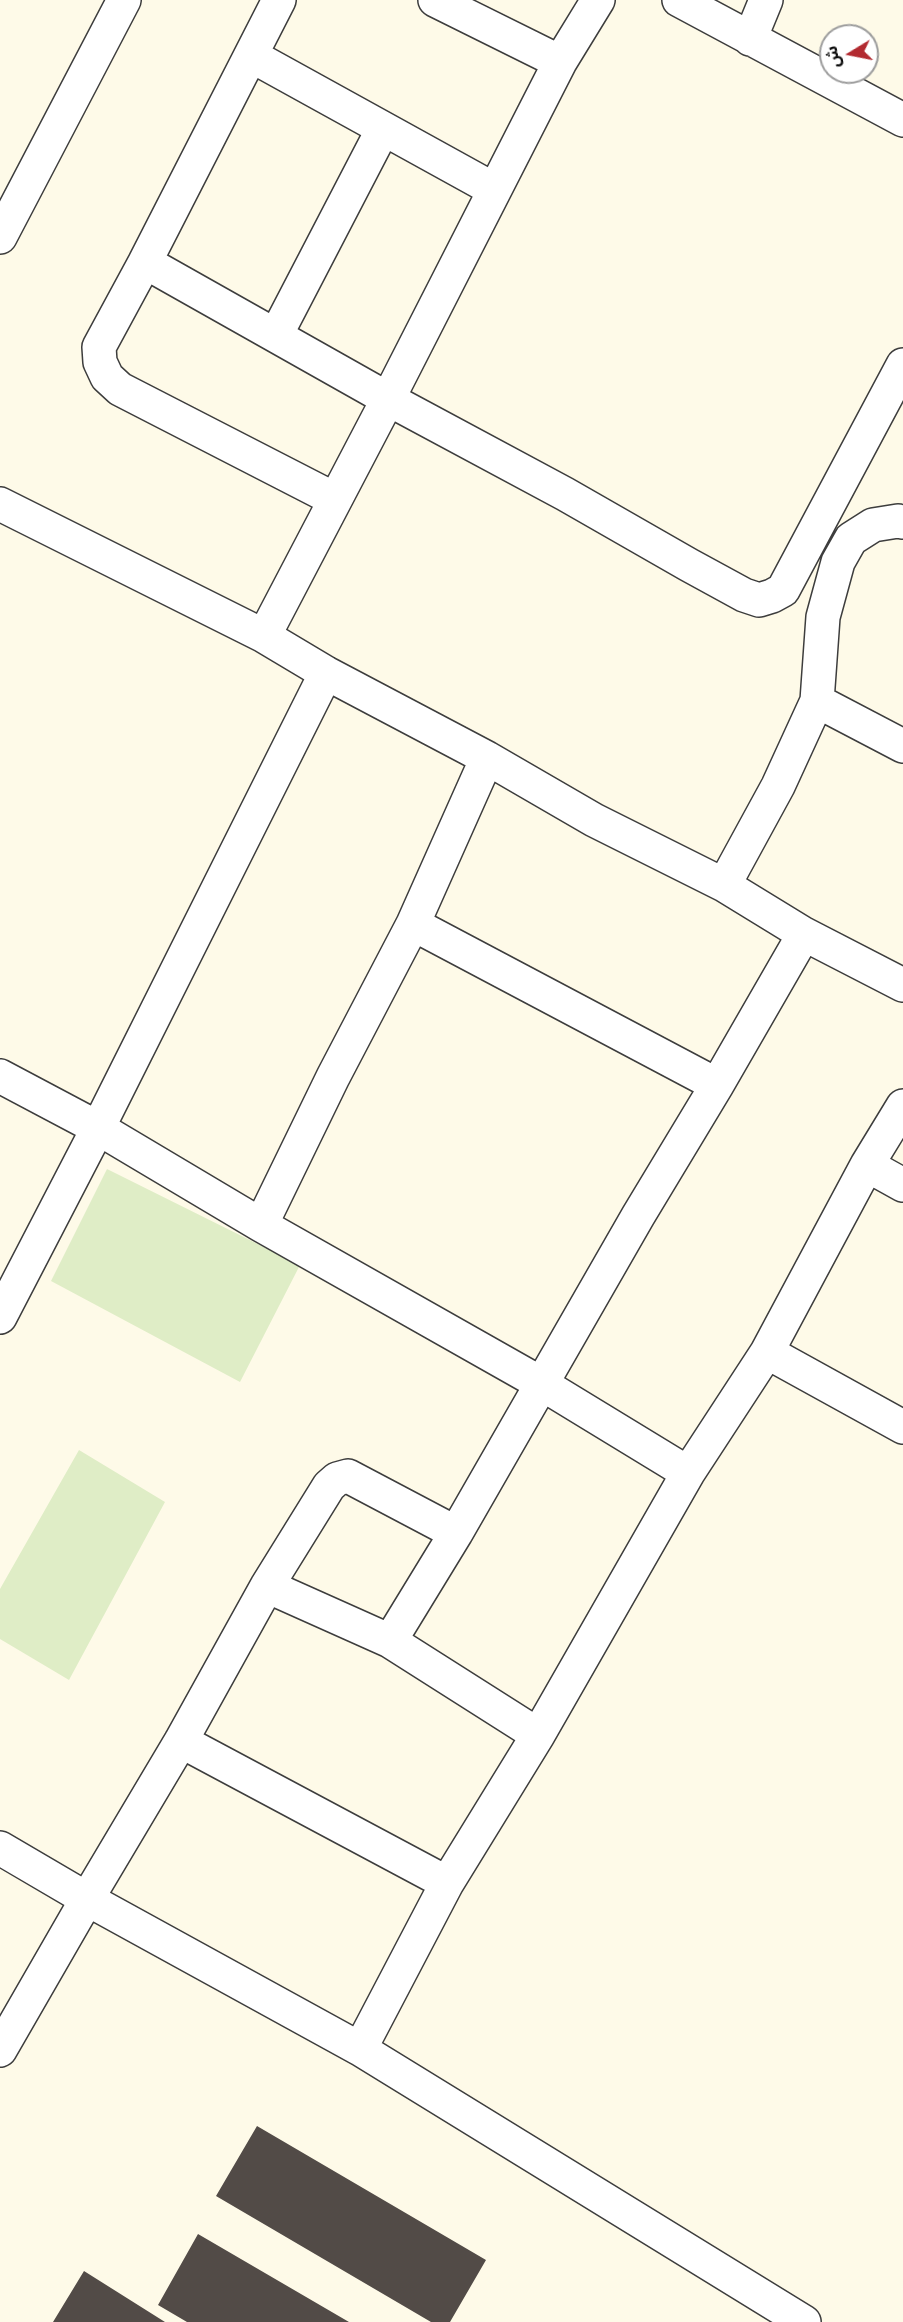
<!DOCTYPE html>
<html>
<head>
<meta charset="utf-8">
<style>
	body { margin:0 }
	#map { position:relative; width:903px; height:2322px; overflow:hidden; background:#fefae8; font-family:"Crimson Pro","Noto Sans Arabic",serif }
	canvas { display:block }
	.north { position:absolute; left:819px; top:24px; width:60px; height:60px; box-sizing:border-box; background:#fff; border:2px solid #9d9d9d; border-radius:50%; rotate:260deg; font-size:16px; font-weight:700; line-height:24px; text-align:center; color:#0a0a0a }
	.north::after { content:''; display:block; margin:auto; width:21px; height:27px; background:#b22a30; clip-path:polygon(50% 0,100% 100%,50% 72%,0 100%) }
</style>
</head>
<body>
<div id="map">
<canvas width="903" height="2322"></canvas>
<div class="north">ش</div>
</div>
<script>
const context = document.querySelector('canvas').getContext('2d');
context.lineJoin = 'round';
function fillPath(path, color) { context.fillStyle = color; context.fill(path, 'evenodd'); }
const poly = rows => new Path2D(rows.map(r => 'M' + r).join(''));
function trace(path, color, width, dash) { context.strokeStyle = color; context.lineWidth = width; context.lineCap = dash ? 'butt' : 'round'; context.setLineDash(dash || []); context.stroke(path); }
fillPath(poly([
	[107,1169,300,1265,240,1382,51,1281],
	[79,1450,165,1502,69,1680,0,1639,0,1589]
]), '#dfedc6');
fillPath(poly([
	[257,2126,486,2260,450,2322,431,2322,216,2196],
	[198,2234,349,2322,187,2322,158,2305],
	[84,2271,165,2322,53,2322]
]), '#524b47');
const minor = poly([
	[279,0,145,262,388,399,565,494,689,565,744,595,759,600,772,596,783,590,903,365],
	[435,0,560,62],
	[679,0,903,120],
	[750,39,766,0],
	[252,56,493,189],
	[0,237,124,0],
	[145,262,99,347,100,362,107,377,120,389,334,499],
	[276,335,383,129],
	[0,504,264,636,326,673,487,758,594,820,724,885,804,934,903,985],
	[264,636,388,399,560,62,598,0],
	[817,701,823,617,838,562,851,539,873,525,898,521,903,522],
	[724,885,778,786,817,701,903,746],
	[413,924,717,1085],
	[0,1076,98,1128,261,1225,542,1384,688,1473],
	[867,1165,903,1185],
	[261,1225,333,1077,413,924,487,758],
	[0,1317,98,1128,326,673],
	[767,1352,903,1427],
	[267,1586,390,1641,538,1735],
	[390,1641,456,1533,638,1216,717,1085,804,934],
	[181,1741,447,1883],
	[0,1848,87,1899,360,2049,804,2322],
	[360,2049,447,1883,538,1735,688,1473,767,1352,867,1165,903,1106],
	[0,2050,87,1899,181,1741,267,1586,329,1486,337,1479,348,1476,456,1533]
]);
trace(minor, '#3d3d3d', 36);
trace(minor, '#fff', 33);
</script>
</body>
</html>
